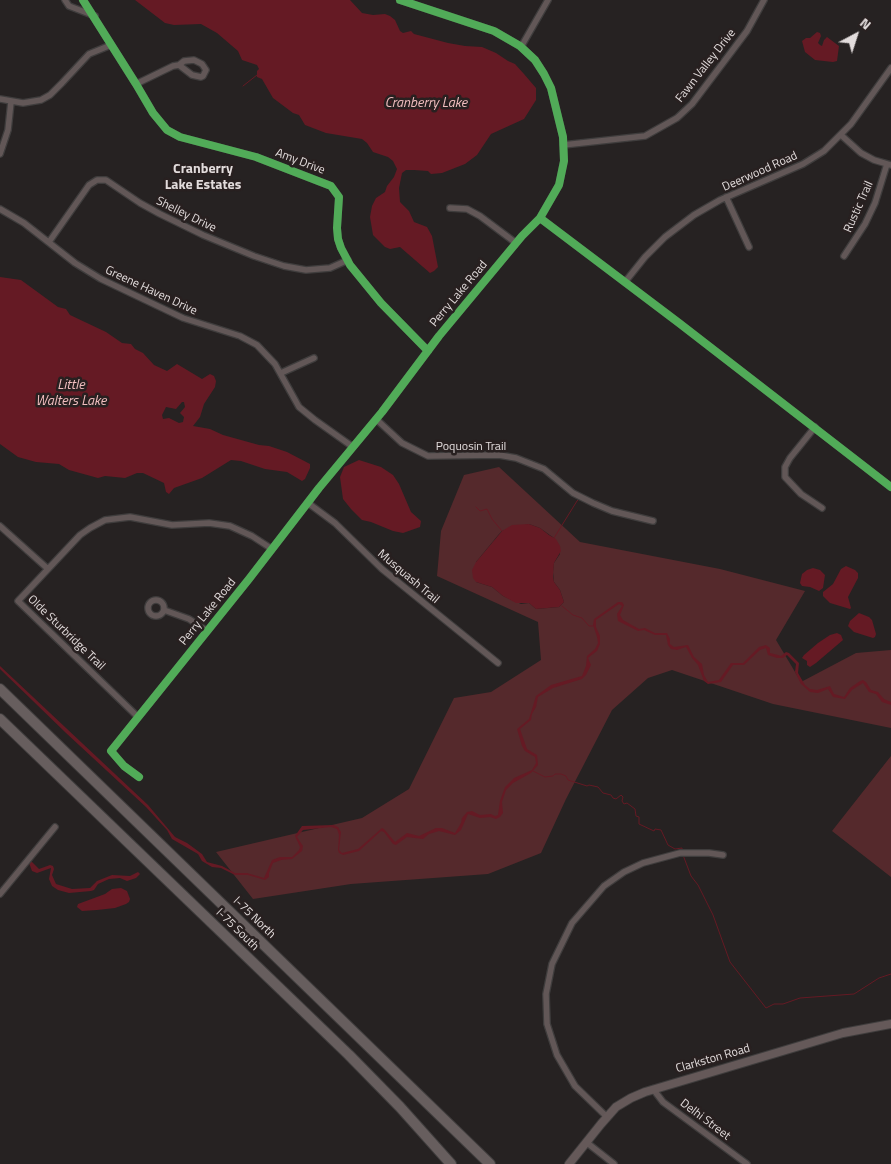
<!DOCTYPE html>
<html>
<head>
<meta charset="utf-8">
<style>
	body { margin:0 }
	#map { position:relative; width:891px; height:1164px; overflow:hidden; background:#262222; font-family:"Titillium Web",sans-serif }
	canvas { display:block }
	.north { position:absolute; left:831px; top:10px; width:50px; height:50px; -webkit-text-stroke:4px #282020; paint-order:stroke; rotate:40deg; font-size:14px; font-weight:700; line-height:20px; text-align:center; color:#e2dcdc }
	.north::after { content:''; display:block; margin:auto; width:18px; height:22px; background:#e2dcdc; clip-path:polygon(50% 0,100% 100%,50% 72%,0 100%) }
</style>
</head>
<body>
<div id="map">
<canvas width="891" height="1164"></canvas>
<div class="north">N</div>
</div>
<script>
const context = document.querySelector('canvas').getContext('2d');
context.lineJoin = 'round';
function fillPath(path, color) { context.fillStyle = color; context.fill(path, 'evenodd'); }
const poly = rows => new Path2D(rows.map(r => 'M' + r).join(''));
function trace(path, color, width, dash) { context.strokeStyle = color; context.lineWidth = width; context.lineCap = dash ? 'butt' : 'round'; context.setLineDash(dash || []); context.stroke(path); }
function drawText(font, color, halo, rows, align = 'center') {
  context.font = font + ' "Titillium Web",sans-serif'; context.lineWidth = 5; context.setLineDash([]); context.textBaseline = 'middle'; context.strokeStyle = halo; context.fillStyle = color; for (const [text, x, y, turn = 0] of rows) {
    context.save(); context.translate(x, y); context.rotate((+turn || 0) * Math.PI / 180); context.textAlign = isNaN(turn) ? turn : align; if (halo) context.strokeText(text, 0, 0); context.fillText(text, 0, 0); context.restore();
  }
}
fillPath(poly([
	[499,467,580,542,720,569,805,591,776,640,801,682,856,653,891,650,891,728,773,704,672,670,648,678,612,710,566,799,541,853,488,874,351,884,253,899,216,852,362,818,409,789,454,698,491,692,541,660,538,622,437,576,441,531,464,475],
	[529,524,540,528,554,538,560,554,554,563,553,572,554,582,560,590,564,602,559,607,536,609,529,603,521,604,503,596,492,587,476,582,476,562,499,534,502,531],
	[891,756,891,877,832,831]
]), '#55292c');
fillPath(poly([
	[135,0,350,0,362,13,373,15,385,14,390,16,395,20,400,31,403,33,411,31,414,34,448,43,465,46,482,47,496,53,508,61,515,64,524,74,536,88,536,100,524,119,491,134,477,155,465,164,442,173,431,174,428,171,414,170,406,170,402,173,399,188,400,202,409,211,414,222,427,227,432,236,438,267,434,271,430,273,400,247,390,249,385,247,373,235,370,217,372,206,376,198,385,192,387,186,394,177,397,169,393,161,388,157,373,152,367,143,362,139,326,133,305,125,299,115,293,113,273,98,262,79,257,77,257,71,259,69,257,65,242,60,238,51,217,33,201,24,174,25,165,23],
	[817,32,820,33,821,36,818,43,820,45,822,46,824,40,827,37,839,46,837,61,833,62,815,60,805,52,802,41,806,38,810,38],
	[0,277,21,280,58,307,66,309,70,315,106,332,122,343,131,344,135,349,143,353,154,365,167,371,177,364,202,379,210,374,214,376,216,381,215,387,204,404,200,417,193,426,210,429,223,435,259,445,269,446,287,452,310,464,310,468,305,479,302,481,287,472,265,469,241,461,231,460,202,478,174,488,169,494,166,492,164,483,143,473,137,473,125,478,105,476,98,478,69,470,59,464,36,462,18,457,0,444],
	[182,402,184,402,185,407,180,413,184,417,183,422,179,423,169,418,163,419,162,415,166,407,176,409],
	[359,460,381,467,393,475,399,484,411,512,421,521,420,527,403,533,393,531,371,522,362,520,351,509,343,499,340,477,344,467],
	[529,524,540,528,549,535,556,539,560,546,561,551,554,563,553,576,554,582,560,590,564,602,559,607,536,609,529,603,516,603,503,596,492,587,476,582,473,578,472,570,476,562,502,531,512,525],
	[846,566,855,570,858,573,858,578,848,597,851,608,850,609,830,603,823,596,823,592,833,584,841,569],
	[813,568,820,570,825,575,823,588,819,591,810,587,802,586,800,583,802,574,807,570],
	[618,602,622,602,624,605,620,615,623,620,639,629,645,628,655,633,667,633,670,639,670,644,674,647,688,645,694,657,702,664,704,675,708,682,719,680,731,663,743,663,759,647,766,645,770,648,770,653,778,655,781,656,786,652,789,653,799,663,798,673,805,685,810,689,817,690,830,686,834,694,844,697,850,688,860,681,863,680,866,682,871,690,878,692,884,699,891,702,891,705,882,702,876,694,869,692,863,683,852,690,845,699,833,697,828,689,818,693,810,692,801,684,795,672,796,664,787,655,783,658,777,658,768,655,766,648,760,650,744,665,733,665,721,682,708,684,704,681,698,665,692,658,686,647,677,650,671,649,668,645,666,635,655,635,644,630,638,631,618,621,617,614,622,606,619,604,596,620,596,627,600,636,600,644,597,651,588,658,591,665,586,675,582,679,553,688,538,697,536,707,532,714,531,720,520,729,527,749,537,755,538,765,531,773,513,783,506,790,502,802,503,813,500,817,496,819,490,817,480,818,468,814,461,830,455,835,439,831,429,834,423,839,407,837,396,845,393,844,384,832,381,831,359,851,343,855,339,853,338,850,339,835,337,829,331,827,303,830,297,837,303,846,302,851,292,859,281,860,273,863,269,873,269,877,265,880,248,875,235,875,221,868,212,867,202,861,198,854,172,839,167,830,146,807,66,733,0,669,0,666,148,805,175,837,187,843,202,854,207,862,222,866,235,873,247,873,264,878,272,860,280,857,292,857,299,850,300,847,295,836,302,826,334,825,338,827,341,832,339,850,342,853,358,849,382,828,384,829,395,842,407,833,419,836,436,828,442,828,455,833,461,823,462,818,467,812,472,811,480,815,491,814,495,816,498,815,500,801,505,787,514,778,532,770,536,763,535,757,525,751,522,746,517,729,529,719,536,696,551,685,582,676,586,666,587,656,595,649,598,643,597,637,593,625,594,619],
	[859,613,869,617,872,620,876,634,875,637,873,638,854,632,848,626,850,621],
	[837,633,841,635,843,640,816,663,810,667,807,665,807,661,802,658,804,655,818,643,830,635],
	[31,861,39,869,50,865,53,866,54,869,52,875,56,884,72,889,90,888,97,881,112,875,130,876,138,872,140,874,136,878,127,881,120,878,109,879,98,884,94,890,91,891,69,893,58,890,52,886,49,879,51,868,37,873,32,871,29,863],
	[121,888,127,891,130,899,129,902,126,904,115,908,97,910,82,911,77,907,78,904,105,894,112,889]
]), '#651a24');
trace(poly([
	[243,86,257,75],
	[476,507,480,511,487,509,492,519,502,531],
	[554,538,577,501,579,499,585,502],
	[562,606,573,615,582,618,589,626,593,626],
	[533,771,545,777,553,776,555,774,561,774,566,776,568,780,587,786,589,785,598,787,603,793,611,795,613,798,616,799,621,795,623,797,622,801,624,804,627,803,635,809,636,816,639,817,639,824,654,831,655,829,661,830,668,845,675,849,682,848,682,851],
	[683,855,691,876,698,885,713,915,730,962,766,1008,774,1004,783,1004,800,998,854,994,879,978,891,974]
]), '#651a24', 1);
const street = poly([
	[65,0,69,6,95,16],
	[83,0,136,84,153,113,167,130,180,137,256,157,331,186,339,197,337,228,338,239,341,248,350,265,381,303,428,351],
	[521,47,548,0],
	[136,84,173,66,179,65,192,75,201,77,203,76,206,70,202,64,194,60,184,61,179,65],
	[0,99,23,103,41,100,50,95,62,83,89,54,111,45],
	[841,135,861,153,874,160,891,165],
	[563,145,645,136,677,118,692,104,732,51,747,31,764,0],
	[0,154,8,130,11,102],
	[726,197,749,247],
	[450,208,467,209,480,216,516,243],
	[0,209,24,223,75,263,101,279,183,318,240,336,257,345,275,364,299,407,315,420,353,447],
	[540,218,679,323,891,487],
	[49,242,89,185,97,180,106,180,140,203,160,214,203,235,254,256,284,266,306,270,330,268,348,260],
	[844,256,865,224,875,203,887,164],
	[625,282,645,257,665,237,694,215,720,200,803,164,824,151,851,124,891,68],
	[281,373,314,358],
	[376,419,402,443,428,456,499,455,516,458,544,469,573,493,593,503,612,511,653,521],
	[815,427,790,458,785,467,785,477,801,494,822,508],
	[308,503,335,523,382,569,498,663],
	[0,526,48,569],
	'148 608a8 8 0 1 1 16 0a8 8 0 1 1-16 0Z',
	[164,610,189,619,207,631],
	[138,717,18,601,80,535,90,528,105,520,130,517,172,525,209,523,230,526,252,536,272,549],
	[139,777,124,766,111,751,249,579,319,488,382,412,439,336,522,236,540,218,559,185,564,161,563,137,551,88,544,74,535,60,520,46,494,31,400,0],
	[0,894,55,827],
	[653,1089,663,1102,747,1164],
	[607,1117,575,1086,557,1055,547,1024,546,994,552,964,572,923,604,886,624,872,643,863,680,853,709,853,723,855],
	[586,1142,614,1164]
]);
const secondary = poly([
	[569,1164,601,1124,616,1107,631,1098,645,1092,843,1033,891,1024]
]);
const highway = poly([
	[0,689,490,1164],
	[0,719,349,1055,400,1107,451,1164]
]);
trace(street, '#3f3d3d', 8);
trace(secondary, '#3f3d3d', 10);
trace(highway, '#3f3d3d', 12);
trace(street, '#625757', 5.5);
trace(secondary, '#655959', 8);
trace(highway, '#675e5e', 10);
trace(poly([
	[83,0,136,84,153,113,167,130,180,137,256,157,331,186,339,197,337,228,338,239,341,248,350,265,381,303,428,351],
	[540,218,679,323,891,487],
	[139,777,124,766,111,751,249,579,319,488,382,412,439,336,522,236,540,218,559,185,564,161,563,137,551,88,544,74,535,60,520,46,494,31,400,0]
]), '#51ab58', 8);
drawText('12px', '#e2dcdc', '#282020', [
	["Fawn Valley Drive",706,66,-52],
	["Amy Drive",300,162,21],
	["Deerwood Road",760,172,-24],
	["Rustic Trail",859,207,-66],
	["Shelley Drive",186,215,26],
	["Greene Haven Drive",151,291,25],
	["Perry Lake Road",459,294,-50],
	["Poquosin Trail",471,447],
	["Musquash Trail",408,577,40],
	["Perry Lake Road",208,612,-51],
	["Olde Sturbridge Trail",66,633,44],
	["I-75 North",254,918,44],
	["I-75 South",237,930,44],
	["Clarkston Road",713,1059,-16],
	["Delhi Street",705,1120,37]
]);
drawText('italic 14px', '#f0bdbe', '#282020', [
	["Cranberry Lake",426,104],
	["Little",71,386],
	["Walters Lake",71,402]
]);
drawText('bold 14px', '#e2dcdc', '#282020', [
	["Cranberry",203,170],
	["Lake Estates",203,186]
]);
</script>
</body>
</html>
